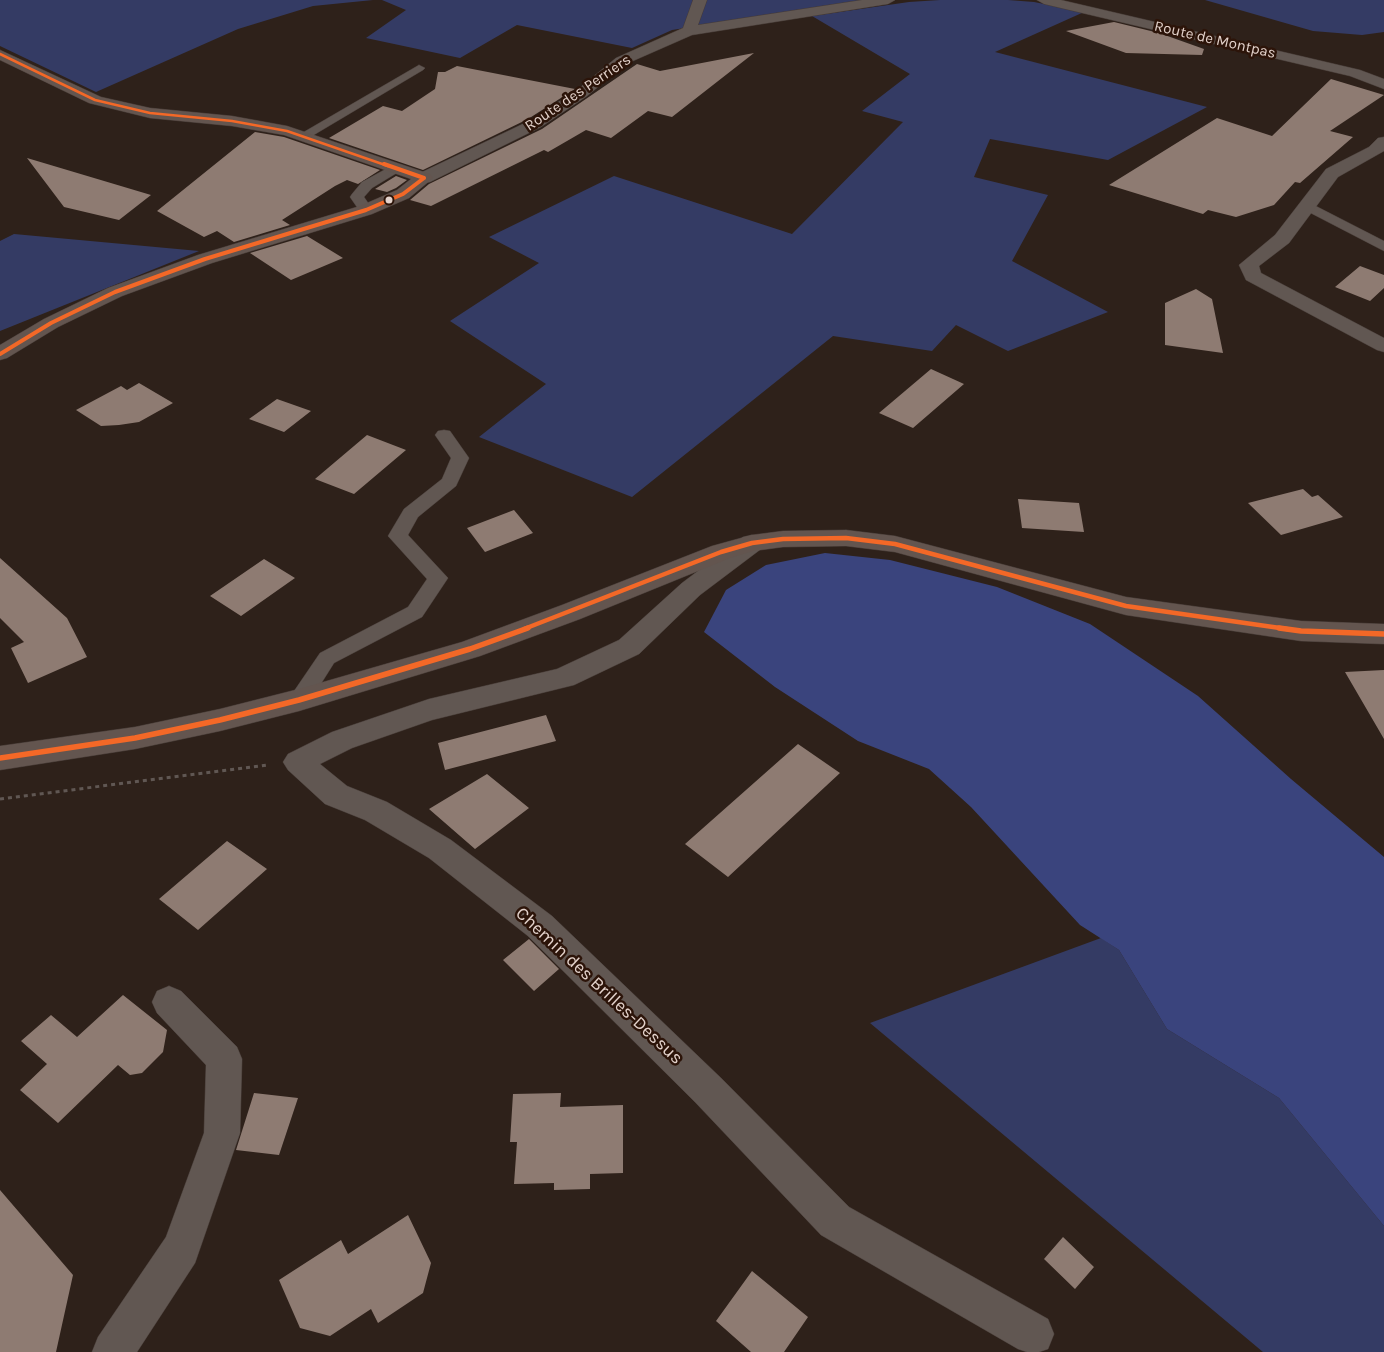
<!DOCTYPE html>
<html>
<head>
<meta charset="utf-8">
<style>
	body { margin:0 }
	canvas { display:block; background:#2e211a }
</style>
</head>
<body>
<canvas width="1384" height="1352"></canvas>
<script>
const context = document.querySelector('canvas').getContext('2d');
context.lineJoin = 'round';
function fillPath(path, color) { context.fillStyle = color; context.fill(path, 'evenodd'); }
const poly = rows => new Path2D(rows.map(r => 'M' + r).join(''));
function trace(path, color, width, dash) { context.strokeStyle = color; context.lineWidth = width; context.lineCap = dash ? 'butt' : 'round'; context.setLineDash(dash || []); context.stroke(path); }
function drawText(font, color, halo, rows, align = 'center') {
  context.font = font + ' Karla,sans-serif'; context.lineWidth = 5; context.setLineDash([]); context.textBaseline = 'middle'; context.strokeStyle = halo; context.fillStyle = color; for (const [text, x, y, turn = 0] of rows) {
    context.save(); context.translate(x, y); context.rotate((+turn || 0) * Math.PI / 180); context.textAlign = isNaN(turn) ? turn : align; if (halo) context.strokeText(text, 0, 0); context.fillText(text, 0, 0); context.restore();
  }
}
fillPath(poly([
	[0,0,373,0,313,6,238,29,96,92,0,46],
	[382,0,864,0,672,30,632,48,517,25,460,58,366,38,406,10],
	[940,0,1008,0,1034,2,1084,12,995,52,1207,107,1108,160,990,139,974,177,1048,195,1012,261,1108,312,1008,351,956,325,932,351,833,336,632,497,479,437,546,384,450,321,539,263,489,237,614,176,792,234,903,122,862,111,910,74,812,16,909,2],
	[1205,0,1384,0,1384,32,1362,35,1313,31],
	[14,234,199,251,0,331,0,241],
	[1101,938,1119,950,1167,1029,1279,1098,1384,1226,1384,1352,1263,1352,870,1023]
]), '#343b64');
fillPath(poly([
	[825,553,890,560,997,587,1090,624,1198,696,1291,779,1384,857,1384,1226,1279,1098,1167,1029,1119,950,1080,925,971,807,929,769,858,741,775,687,704,632,726,590,766,565]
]), '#3a447d');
fillPath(poly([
	[1114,22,1159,33,1204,49,1202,55,1126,53,1066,31],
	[754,53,672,117,648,111,611,138,586,130,548,152,544,150,431,206,410,200,429,184,542,129,637,64,660,71],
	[457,66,575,89,528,119,423,170,329,138,383,106,402,111,435,89,438,72,445,72],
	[1331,79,1384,95,1330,131,1353,137,1300,183,1295,182,1274,205,1236,217,1208,210,1203,214,1109,185,1217,118,1272,136],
	[255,132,284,137,380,170,358,184,347,180,335,186,282,220,290,225,234,242,217,231,204,237,157,211],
	[27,158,151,195,119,220,64,207],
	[396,176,407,180,396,188,387,192,375,189],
	[307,236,343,258,291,280,250,253],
	[1360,266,1384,275,1384,288,1370,301,1335,287],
	[1196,289,1212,299,1223,353,1165,345,1165,303],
	[931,369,964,384,913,428,879,413],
	[139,383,173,403,139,422,119,425,101,426,76,410,121,386,127,390],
	[277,399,311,411,284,432,249,419],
	[367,435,406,450,354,494,315,479],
	[1303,489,1312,497,1318,495,1343,517,1281,535,1248,503],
	[1018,499,1079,503,1084,532,1022,528],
	[514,510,533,533,485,552,467,528],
	[0,558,67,618,87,657,28,683,11,648,24,642,0,618],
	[264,559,295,578,241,616,210,596],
	[1384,670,1384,739,1345,672],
	[546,715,556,741,445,770,438,743],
	[798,744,840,773,728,877,685,844],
	[487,774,529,808,475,849,429,809],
	[227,841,267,869,198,930,159,899],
	[529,939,559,969,534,991,503,960],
	[123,995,167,1030,163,1052,142,1073,130,1075,118,1065,58,1123,20,1090,47,1064,21,1041,51,1015,77,1037],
	[254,1093,298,1098,279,1155,236,1150],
	[561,1093,560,1107,623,1105,623,1173,590,1174,590,1189,554,1190,554,1183,514,1184,517,1142,510,1142,513,1094],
	[0,1190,73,1275,56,1352,0,1352],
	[408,1215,431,1263,423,1293,378,1323,371,1309,330,1336,300,1328,279,1280,341,1240,348,1254],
	[1063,1237,1094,1267,1075,1289,1044,1259],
	[752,1271,808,1317,784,1352,751,1352,716,1321]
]), '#8e7b72');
const lane = poly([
	[419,65,425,68,423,70,307,139,303,140,297,136,419,65],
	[395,164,402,168,400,171,372,188,364,197,373,210,371,213,361,213,350,197,352,194,362,182,395,164],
	[1306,201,1384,241,1384,251,1301,208,1299,205,1306,201],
	[444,430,450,431,469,458,456,486,418,517,408,535,448,578,422,617,334,663,307,706,299,708,291,706,288,700,320,653,408,607,427,579,388,536,404,509,442,479,451,458,435,435,438,431,444,430]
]);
const street = poly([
	[693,0,707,0,698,25,862,0,895,0,888,4,692,35,626,64,587,96,541,127,430,182,424,183,418,182,415,178,418,174,529,121,577,90,616,58,683,28,693,0],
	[1037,0,1061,0,1360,70,1384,79,1384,89,1350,76,1044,4,1037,0],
	[1384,137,1384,151,1338,177,1289,243,1259,266,1261,273,1384,338,1384,352,1377,350,1246,280,1239,265,1275,235,1326,169,1369,147,1378,138,1384,137],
	[752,535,761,537,764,543,761,549,700,595,639,654,574,685,432,720,352,748,320,764,347,786,387,802,451,840,552,916,721,1078,849,1207,1048,1319,1054,1334,1048,1349,1039,1352,1027,1352,1018,1349,821,1235,695,1102,528,936,429,858,365,820,325,804,288,770,283,762,288,754,332,732,429,699,557,669,619,640,682,583,743,537,752,535],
	[169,986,181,991,237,1047,242,1059,240,1133,195,1263,137,1352,92,1352,98,1337,166,1237,204,1133,206,1065,157,1013,152,1002,157,991,169,986]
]);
const secondary = poly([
	[0,50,101,97,150,108,232,116,287,126,430,174,433,178,409,198,372,214,212,263,122,296,58,327,7,358,0,360,0,345,44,319,108,288,198,255,360,206,397,190,411,179,284,135,232,126,150,118,89,103,0,60,0,50],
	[846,530,895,536,1126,597,1301,621,1384,624,1384,644,1301,641,1126,615,895,552,846,546,783,547,753,551,730,558,580,619,480,656,299,711,220,731,135,749,0,770,0,746,135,727,220,709,299,689,462,642,562,605,712,546,752,535,783,531,846,530]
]);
trace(lane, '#463b36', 1);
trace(street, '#463b36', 1);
trace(secondary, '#463b36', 1);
trace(poly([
	[0,799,267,765]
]), '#605753', 3, [4, 4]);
fillPath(lane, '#615752');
fillPath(street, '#615752');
fillPath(secondary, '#63554f');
trace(poly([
	[0,54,95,100,150,113,232,121,287,131,388,166]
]), '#f36827', 2.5);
trace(poly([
	[384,164,424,178],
	[0,354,51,323,115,292,205,259,366,210,403,194,424,178]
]), '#f36827', 4);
trace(poly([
	[524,629,721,552,752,543,783,539,846,538,895,544,1126,606,1287,629]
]), '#f36827', 4.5);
trace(poly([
	[1279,628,1301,631,1384,634],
	[0,758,135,738,220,720,299,700,470,649,528,628]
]), '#f36827', 5.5);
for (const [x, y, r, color] of [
	[389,200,4.5,"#e3d2cb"]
]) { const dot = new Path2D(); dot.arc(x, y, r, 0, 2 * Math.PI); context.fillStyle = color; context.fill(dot); trace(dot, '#2c1409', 2); }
drawText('15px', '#e3d2cb', '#2c1409', [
	["Route de Montpas",1215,40,13],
	["Route des Perriers",578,93,-34]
]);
drawText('18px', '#e3d2cb', '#2c1409', [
	["Chemin des Brilles-Dessus",599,986,43]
]);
</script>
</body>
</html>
